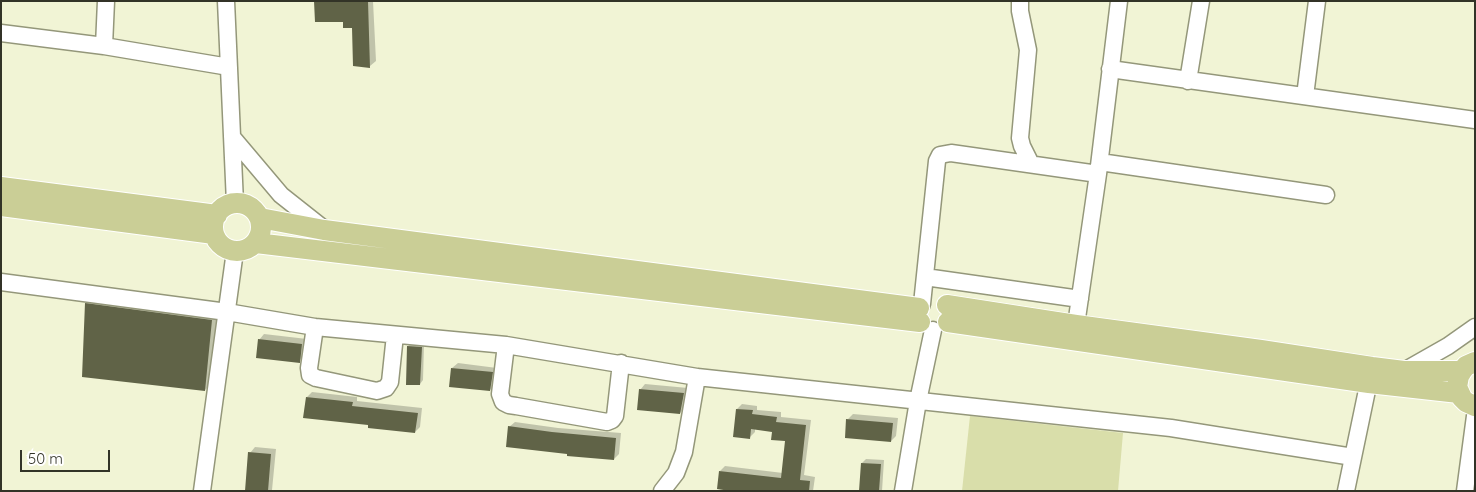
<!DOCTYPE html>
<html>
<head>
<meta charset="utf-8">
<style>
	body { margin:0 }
	#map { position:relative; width:1476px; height:492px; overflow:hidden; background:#f1f4d5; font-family:Quicksand,sans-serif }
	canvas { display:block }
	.frame { position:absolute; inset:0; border:2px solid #323327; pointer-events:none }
	.scale { position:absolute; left:20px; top:450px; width:90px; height:22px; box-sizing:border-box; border:2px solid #323327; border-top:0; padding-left:6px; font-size:15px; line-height:18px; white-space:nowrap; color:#323327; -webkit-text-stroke:4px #fff; paint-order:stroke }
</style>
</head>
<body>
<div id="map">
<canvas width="1476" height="492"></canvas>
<div class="frame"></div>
<div class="scale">50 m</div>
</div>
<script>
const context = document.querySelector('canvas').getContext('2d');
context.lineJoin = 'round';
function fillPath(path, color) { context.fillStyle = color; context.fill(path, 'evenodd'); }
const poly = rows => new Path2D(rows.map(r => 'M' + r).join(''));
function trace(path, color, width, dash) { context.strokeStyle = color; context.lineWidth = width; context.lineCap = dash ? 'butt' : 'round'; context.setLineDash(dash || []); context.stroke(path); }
fillPath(poly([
	[970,416,1123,433,1118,491,962,491]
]), '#d9deaa');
fillPath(poly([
	[316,1,373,1,376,61,370,66,354,65,353,27],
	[93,297,218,314,212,383,205,390,86,304],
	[264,334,307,339,304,356,299,361,259,340],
	[411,343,424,344,423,380,420,384,408,346],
	[458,363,497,368,495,385,490,390,452,368],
	[645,384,688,388,685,408,680,413,640,390],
	[312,392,357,397,357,401,422,408,420,427,415,432,369,424,307,397],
	[742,404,757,406,757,410,781,412,781,417,811,420,804,475,815,477,813,491,741,491,720,471,725,466,783,473,786,440,773,431,755,429,755,432,750,437,737,409],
	[853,414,898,418,896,436,891,441,848,419],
	[515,422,558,428,621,433,619,454,614,459,568,453,509,427],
	[255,447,276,449,272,490,271,491,246,491,250,453],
	[866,459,884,460,882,491,860,491,862,463]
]), '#0003');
fillPath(poly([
	[314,1,368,1,370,68,353,66,352,28,343,28,343,22,315,22],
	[85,303,212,320,205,391,82,377],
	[258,339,302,344,300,363,256,358],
	[407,346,422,347,420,385,406,385],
	[451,368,493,372,490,391,449,387],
	[639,389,684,393,680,414,637,410],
	[306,397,353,402,352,406,418,413,415,433,368,428,368,425,303,418],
	[736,409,753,410,752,414,777,417,776,422,806,425,800,480,810,481,809,491,730,491,717,489,719,471,781,478,785,441,771,440,772,432,751,429,750,439,733,437],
	[846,419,893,423,891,442,845,438],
	[508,426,552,432,616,438,614,460,567,456,567,454,506,447],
	[248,452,271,454,268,491,245,491],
	[861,463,881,464,879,491,859,491]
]), '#606347');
const minor = poly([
	[226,1,235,203],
	[1020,1,1020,11,1028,50,1020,138,1022,146,1031,164],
	[1,33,104,46,229,67],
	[104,46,106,1],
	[1110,69,1475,120],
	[1188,81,1201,1],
	[1305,96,1317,1],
	[232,137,281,195,324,229],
	[1100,162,1326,195],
	[925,277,1080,299],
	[1,282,227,312,315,327,506,345,697,377,1171,428,1353,457],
	[922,304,937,161,940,155,951,153,1098,174],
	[1076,325,1098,174,1119,1],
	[315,327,309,368,310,375,316,378,377,391,386,388,390,382,395,335],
	[506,345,500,394,503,402,509,405,516,406,607,422,612,420,615,416,621,363],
	[1404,371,1448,346,1475,327],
	[202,491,235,251],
	[662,491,676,473,684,452,697,377],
	[903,491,918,401,933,330],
	[1346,491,1371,371],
	[1465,491,1475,416]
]);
const major = poly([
	[1,187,217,215],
	'213 227a24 24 0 1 1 48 0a24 24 0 1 1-48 0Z',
	[1,206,214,234],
	[260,218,324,230,919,308],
	[256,243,920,322],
	[947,305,1076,325,1261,350,1372,367,1404,371,1462,371],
	[948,322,1369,383,1459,393],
	[1475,362,1466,366,1462,371,1459,376,1457,387,1462,398,1466,402,1475,406]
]);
trace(minor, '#94977a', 19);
trace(major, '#fff', 22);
trace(minor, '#fff', 16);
trace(major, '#cace96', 20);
</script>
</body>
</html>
